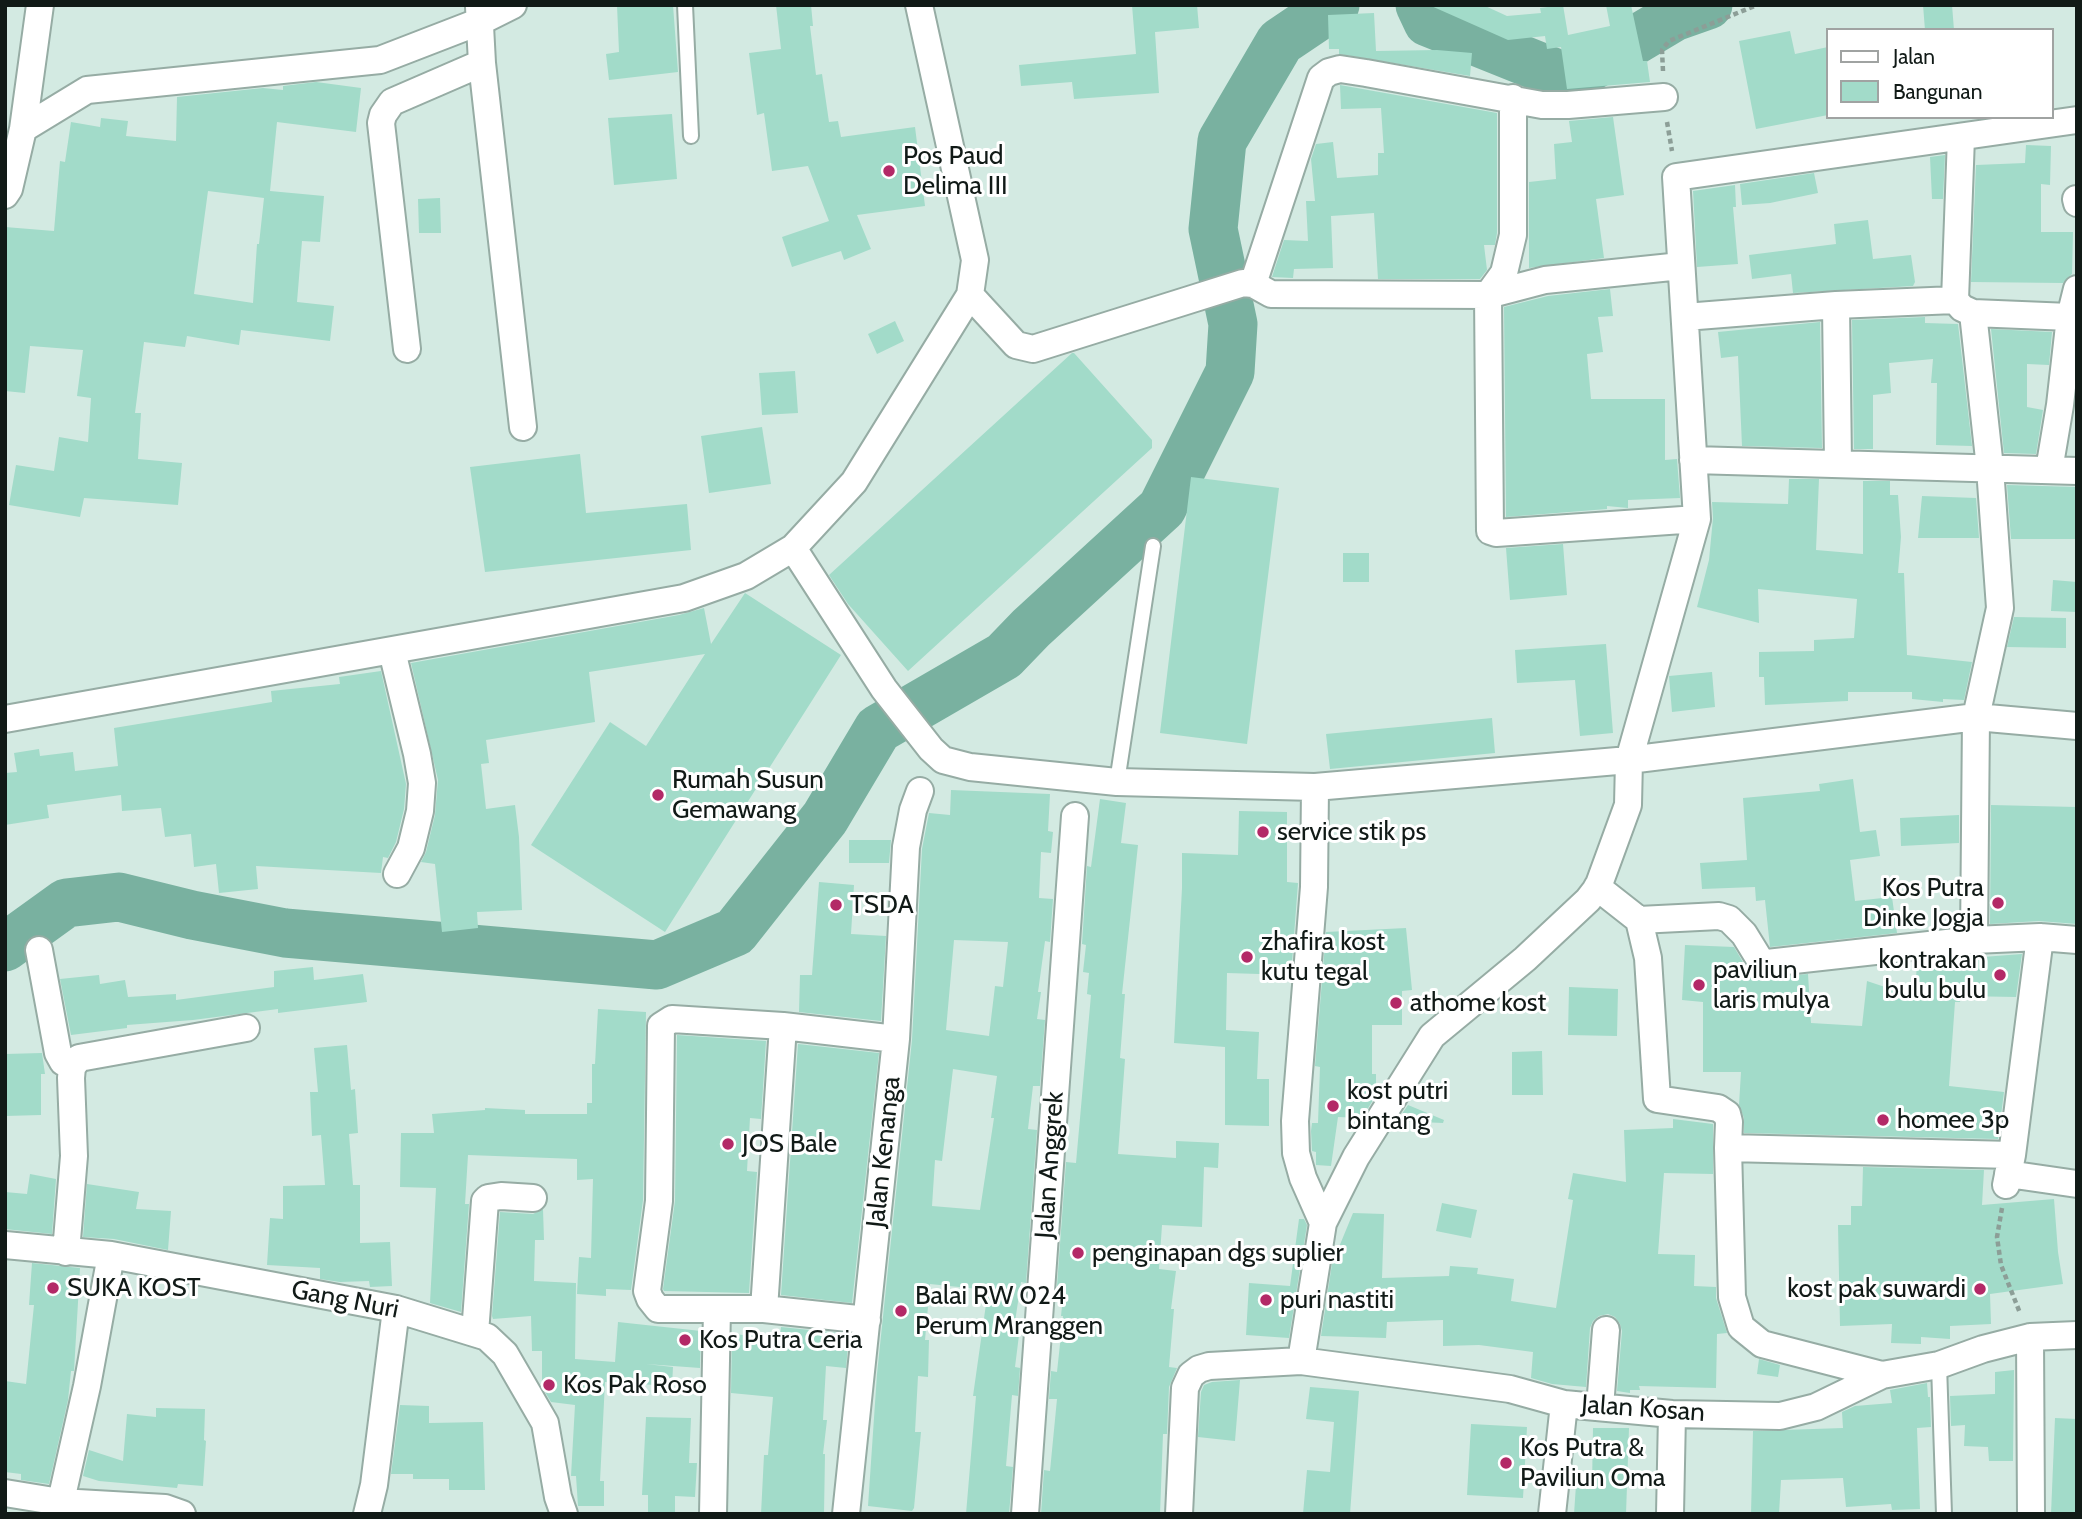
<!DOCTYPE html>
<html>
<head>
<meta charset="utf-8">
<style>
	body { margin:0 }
	#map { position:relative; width:2082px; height:1519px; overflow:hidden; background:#d3eae2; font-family:Cabin,sans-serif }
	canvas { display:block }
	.frame { position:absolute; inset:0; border:7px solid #111a17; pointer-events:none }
	.legend { position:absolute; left:1826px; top:28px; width:228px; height:91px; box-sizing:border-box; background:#fff; border:2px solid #a0a3a2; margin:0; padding:9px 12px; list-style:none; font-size:21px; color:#111a17 }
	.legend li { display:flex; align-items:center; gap:14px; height:35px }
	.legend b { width:35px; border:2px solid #a0a3a2 }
</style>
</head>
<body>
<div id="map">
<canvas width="2082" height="1519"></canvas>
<div class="frame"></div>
<ul class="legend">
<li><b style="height:9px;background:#fff"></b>Jalan</li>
<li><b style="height:19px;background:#a2dbc9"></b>Bangunan</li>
</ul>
</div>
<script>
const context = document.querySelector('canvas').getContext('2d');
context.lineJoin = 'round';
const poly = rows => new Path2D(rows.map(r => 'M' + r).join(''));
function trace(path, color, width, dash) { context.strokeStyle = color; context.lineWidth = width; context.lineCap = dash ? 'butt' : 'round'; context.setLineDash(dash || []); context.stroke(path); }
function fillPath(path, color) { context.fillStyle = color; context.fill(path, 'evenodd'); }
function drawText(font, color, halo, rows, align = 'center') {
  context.font = font + ' Cabin,sans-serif'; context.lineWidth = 6; context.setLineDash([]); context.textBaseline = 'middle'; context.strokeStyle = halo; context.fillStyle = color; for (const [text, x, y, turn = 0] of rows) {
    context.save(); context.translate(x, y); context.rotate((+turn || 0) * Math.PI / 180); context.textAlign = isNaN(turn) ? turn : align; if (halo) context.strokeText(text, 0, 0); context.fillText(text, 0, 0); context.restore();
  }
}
trace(poly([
	[1420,5,1428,22,1570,79,1674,17,1708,5],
	[5,947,66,903,119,897,192,915,285,933,657,965,735,932,825,818,878,729,1004,656,1031,628,1162,508,1230,372,1233,324,1213,229,1222,141,1280,42,1335,5]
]), '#79b1a0', 49);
fillPath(poly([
	[617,5,673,5,678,72,609,80,606,54,619,52],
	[776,5,811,5,813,26,810,26,816,75,822,74,829,122,838,121,841,137,915,127,925,206,857,215,871,249,844,260,841,251,792,267,782,237,829,221,808,166,772,171,764,113,757,115,749,53,781,49],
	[1132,5,1197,5,1199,28,1155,32,1159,93,1074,99,1072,82,1021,86,1019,65,1136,54],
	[1429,5,1483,5,1507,16,1541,13,1540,8,1563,5,1568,35,1610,26,1606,5,1631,5,1643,61,1647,61,1650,82,1567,89,1561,47,1547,49,1545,36,1508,40],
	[1923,5,1952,5,1954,30,1925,30],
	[1374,13,1376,51,1437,50,1472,53,1470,76,1339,54,1339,49,1329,49,1328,15],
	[1790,31,1795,54,1828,47,1828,115,1756,129,1739,41],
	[316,82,361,88,356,132,277,122,270,191,324,196,320,242,302,241,297,302,334,306,330,341,241,330,239,345,187,336,185,347,144,342,135,413,141,413,138,459,182,463,178,505,84,498,80,517,9,505,16,465,54,471,59,437,88,442,91,398,77,396,83,350,30,346,25,393,5,391,5,227,54,231,60,161,65,162,71,122,100,127,101,118,128,121,126,136,176,141,177,97,263,88,283,90,283,86],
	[208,191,264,198,259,244,257,244,253,303,194,294],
	[1340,85,1497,113,1497,233,1495,245,1484,245,1487,270,1480,279,1378,279,1374,213,1331,216,1333,268,1294,269,1293,278,1272,277,1284,240,1308,241,1306,201,1315,201,1311,159,1316,144,1333,142,1337,178,1378,175,1378,153,1384,153,1381,108,1341,109],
	[672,114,677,179,614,185,608,118],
	[1613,117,1624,195,1596,199,1604,258,1529,268,1529,182,1556,179,1554,144,1572,142,1569,121],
	[2026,145,2051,146,2050,185,2041,184,2041,232,2073,232,2072,274,2063,283,1971,282,1976,165,2025,163],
	[1945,155,1943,199,1932,199,1930,157],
	[1814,173,1818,193,1770,203,1742,205,1740,184],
	[1735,185,1736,207,1733,207,1738,264,1697,267,1693,191],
	[440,198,441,233,419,233,418,199],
	[1868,220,1873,259,1911,255,1915,282,1913,286,1793,293,1791,274,1752,279,1749,255,1836,244,1834,224],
	[1610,289,1613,316,1598,317,1603,352,1587,354,1591,399,1665,399,1665,460,1677,459,1680,498,1628,500,1628,508,1607,506,1607,509,1506,517,1504,307,1548,296],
	[1925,317,1925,323,1958,324,1972,446,1936,445,1937,383,1931,383,1933,359,1889,363,1891,393,1873,395,1873,449,1854,449,1852,320],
	[895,321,904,341,877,354,868,334],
	[1820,322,1822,448,1742,446,1738,356,1721,358,1718,332],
	[1991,329,2052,332,2049,365,2027,364,2027,407,2043,410,2036,454,2004,453],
	[1072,353,1074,353,1152,440,1152,448,908,671,848,604,829,575],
	[795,371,798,413,762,415,759,373],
	[762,427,771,484,709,493,701,436],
	[580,454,586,513,687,504,691,550,485,572,470,467],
	[1191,477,1279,488,1247,744,1160,733],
	[1789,479,1819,479,1816,550,1863,554,1863,481,1890,481,1890,495,1898,495,1901,537,1898,573,1904,573,1907,655,1972,662,1964,700,1943,699,1943,702,1912,699,1912,692,1848,692,1848,701,1765,705,1764,677,1759,677,1759,652,1814,651,1814,640,1854,638,1857,599,1758,589,1759,623,1697,607,1709,560,1713,518,1712,502,1788,504],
	[2007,485,2077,487,2077,539,2011,539],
	[1922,496,1976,498,1979,538,1918,538],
	[1563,544,1567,595,1510,600,1506,548],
	[1343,553,1369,553,1369,582,1343,582],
	[2053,580,2077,582,2077,612,2051,611],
	[745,593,841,655,665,932,531,845,610,722,646,746,705,654,589,672,595,722,486,740,489,763,481,764,486,809,515,805,519,837,522,910,477,912,478,928,442,932,435,864,421,862,426,852,435,815,438,780,411,663,679,615,704,608,711,644],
	[2014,617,2066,618,2066,648,2007,647],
	[1606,644,1613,733,1580,736,1575,680,1517,683,1515,650],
	[381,671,406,784,404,809,396,842,388,858,383,857,381,873,256,866,258,889,219,893,216,864,194,867,191,834,165,837,161,808,122,811,121,795,47,805,49,818,5,825,5,773,17,772,14,753,39,749,40,756,73,752,75,771,118,766,114,728,272,702,271,691,340,684,339,677],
	[1712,672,1715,707,1672,712,1669,676],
	[1492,718,1495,753,1330,769,1326,734],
	[1853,779,1860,832,1876,830,1880,856,1850,860,1855,901,1892,897,1897,933,1770,947,1765,900,1756,901,1755,887,1702,889,1700,863,1747,860,1743,798,1820,791,1819,784],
	[951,790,1050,794,1048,831,1053,832,1051,853,1041,852,1039,898,1053,899,1050,942,1045,941,1038,992,1041,992,1037,1019,1045,1020,1040,1086,1033,1086,1028,1129,1037,1130,1026,1283,1021,1282,1013,1335,1019,1335,1015,1367,1020,1368,1018,1396,1012,1395,1006,1466,1013,1467,1009,1514,966,1514,976,1396,973,1396,988,1290,930,1284,925,1340,929,1340,928,1377,918,1376,915,1432,921,1432,914,1508,912,1511,868,1506,877,1374,912,1040,922,849,929,813,950,815],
	[954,940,1008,942,1003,987,995,986,989,1036,946,1030],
	[953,1069,997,1076,991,1118,994,1118,980,1210,932,1206,935,1160,942,1161],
	[1100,799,1126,803,1121,843,1138,845,1122,994,1125,994,1120,1058,1125,1059,1118,1154,1176,1158,1176,1141,1219,1143,1218,1168,1204,1167,1202,1227,1162,1225,1159,1269,1176,1271,1171,1309,1174,1309,1169,1367,1177,1368,1169,1387,1167,1434,1163,1434,1160,1514,1041,1514,1044,1470,1050,1471,1057,1399,1049,1399,1051,1371,1057,1372,1063,1316,1061,1316,1064,1287,1057,1286,1066,1162,1076,1163,1091,995,1087,994,1089,973,1083,972,1086,945,1082,944,1087,866,1091,867],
	[1991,805,2077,807,2077,924,2039,921,1990,924],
	[1239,811,1287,812,1287,882,1298,883,1291,975,1227,973,1226,1030,1259,1032,1257,1079,1269,1079,1269,1126,1225,1125,1225,1047,1174,1043,1182,888,1182,853,1238,855],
	[1959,815,1959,843,1901,846,1900,818],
	[849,840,891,840,889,863,849,863],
	[819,882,854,885,851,934,886,936,881,1021,799,1012,800,975,812,975],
	[1406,928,1412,990,1402,991,1402,1025,1372,1025,1372,1074,1376,1074,1376,1091,1378,1092,1362,1118,1338,1117,1331,1166,1316,1165,1316,1152,1312,1151,1311,1131,1312,1123,1318,1123,1320,1067,1315,1066,1326,932],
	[1685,945,1734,947,1747,969,1761,978,1808,974,1811,1023,1862,1026,1867,981,1915,997,1917,962,2022,954,2016,997,1961,996,1960,1002,1955,1002,1949,1086,2004,1092,1998,1139,1744,1133,1744,1118,1739,1105,1741,1072,1703,1072,1703,1002,1682,1000],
	[313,967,314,980,363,974,367,1002,278,1013,278,1009,193,1020,127,1025,127,1028,71,1035,60,979,99,975,100,984,125,980,128,997,176,994,176,1000,274,987,274,971],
	[1569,987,1618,989,1617,1036,1568,1035],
	[598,1009,646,1012,643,1200,631,1290,606,1289,606,1296,577,1294,579,1257,591,1258,593,1179,577,1180,577,1159,468,1155,465,1204,469,1204,461,1312,430,1303,436,1188,400,1187,401,1133,434,1133,432,1114,485,1110,485,1108,525,1110,525,1114,587,1114,587,1103,592,1103,592,1064,595,1064],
	[677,1035,766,1041,761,1119,750,1118,747,1171,757,1172,749,1293,664,1291,663,1289,675,1201],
	[798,1044,879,1053,852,1303,781,1295],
	[347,1045,351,1090,355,1089,358,1133,349,1134,353,1185,360,1185,360,1243,390,1242,392,1286,370,1287,369,1281,340,1282,320,1279,320,1268,267,1265,270,1218,283,1219,283,1186,325,1185,321,1135,312,1136,310,1092,318,1092,314,1048],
	[1542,1051,1543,1095,1512,1095,1512,1052],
	[42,1053,45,1074,41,1074,41,1115,5,1116,5,1054],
	[1408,1105,1444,1120,1443,1123,1397,1121],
	[1673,1119,1713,1124,1713,1174,1664,1173,1658,1254,1695,1255,1694,1286,1716,1287,1716,1298,1727,1333,1717,1334,1716,1388,1639,1386,1640,1390,1630,1390,1630,1393,1617,1391,1622,1331,1620,1324,1615,1317,1608,1314,1599,1316,1593,1321,1590,1328,1586,1387,1552,1384,1531,1378,1533,1352,1479,1345,1443,1346,1443,1320,1387,1322,1386,1338,1321,1336,1332,1264,1353,1213,1384,1214,1382,1278,1449,1276,1450,1266,1478,1268,1477,1274,1514,1279,1511,1301,1556,1308,1573,1200,1568,1199,1573,1173,1626,1182,1624,1130,1673,1128],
	[1863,1167,1984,1170,1982,1205,2054,1199,2058,1252,2063,1284,1990,1294,1991,1324,1950,1326,1950,1339,1921,1337,1921,1344,1891,1343,1892,1324,1840,1326,1838,1225,1851,1225,1851,1206,1862,1206],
	[30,1174,56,1179,52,1234,5,1229,5,1192,27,1194],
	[87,1184,139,1192,136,1209,171,1211,168,1250,114,1239,83,1237],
	[1442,1203,1477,1210,1471,1238,1436,1231],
	[543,1209,544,1240,535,1240,534,1281,576,1283,575,1359,615,1362,618,1322,701,1331,700,1368,646,1364,673,1367,672,1386,605,1382,600,1481,604,1481,604,1506,578,1506,576,1476,571,1476,575,1405,551,1402,542,1387,542,1351,532,1351,531,1316,493,1319,492,1316,500,1212,533,1214],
	[1299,1219,1304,1219,1307,1225,1289,1338,1246,1335,1249,1283,1290,1286],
	[32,1263,80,1268,74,1371,71,1371,68,1400,49,1484,21,1480,21,1474,5,1472,5,1381,26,1384,34,1305,29,1305],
	[781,1327,849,1334,846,1368,826,1366,823,1420,827,1420,823,1454,825,1454,824,1514,761,1514,764,1455,768,1455,773,1397,731,1393,732,1334,780,1338],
	[1759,1359,1780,1365,1778,1377,1757,1374],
	[2014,1370,2013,1461,1989,1461,1988,1447,1964,1446,1965,1425,1951,1426,1950,1396,1995,1394,1995,1372],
	[1240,1380,1235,1441,1198,1437,1201,1392,1204,1385,1212,1382],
	[1927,1383,1928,1397,1930,1397,1931,1427,1917,1428,1920,1509,1892,1510,1891,1504,1846,1507,1843,1478,1781,1480,1779,1514,1751,1514,1753,1431,1843,1428,1842,1412,1855,1406,1892,1403,1890,1390],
	[1310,1387,1359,1391,1350,1514,1303,1514,1307,1470,1330,1472,1334,1422,1306,1419],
	[400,1405,429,1406,429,1423,483,1422,485,1490,449,1490,449,1479,413,1479,413,1474,391,1474],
	[156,1408,205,1409,204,1440,206,1441,203,1486,178,1484,177,1488,99,1481,83,1476,89,1450,123,1461,127,1414,156,1417],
	[646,1417,691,1418,689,1463,697,1463,695,1497,675,1496,675,1514,648,1514,648,1495,642,1495],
	[2055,1418,2077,1419,2075,1514,2051,1514],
	[1471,1424,1527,1427,1523,1498,1467,1495],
	[1593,1428,1629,1428,1626,1514,1574,1514,1576,1485,1592,1486]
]), '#a2dbc9');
const service = poly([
	[685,5,691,136],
	[1117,782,1153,546],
	[1939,1365,1944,1514]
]);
const minor = poly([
	[479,7,482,63,523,427],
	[1513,98,1513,235,1504,273,1488,295,1545,280,1681,266],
	[23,129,40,5],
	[5,195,9,189,23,129,87,90,380,60,481,21,513,5],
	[2076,199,2077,203],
	[1253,284,1321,78,1329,72,1340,69,1366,73,1542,105,1568,105,1664,97],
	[970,295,1016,345,1033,349,1243,283,1253,284,1271,294,1488,295,1490,531,1496,533,1697,519],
	[1955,300,1961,137],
	[1836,305,1838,464],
	[1973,313,1990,468,2000,608,1976,717,1974,940],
	[1685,317,1836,305,1955,300,1962,308,1973,313,2070,317],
	[407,349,381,123,383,115,392,102,482,63],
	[1693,460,2077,471],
	[2049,470,2060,405,2070,317,2077,289],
	[793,548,884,689,931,749,943,760,970,767,1117,782,1315,787,1629,760,1976,717,2077,726],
	[392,651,417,754,422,783,420,811,411,848,397,874],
	[5,719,684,598,746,576,793,548,854,482,970,295,975,260,919,5],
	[1315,787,1314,887,1295,1121,1296,1153,1303,1178,1323,1223],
	[1597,887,1639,920,1648,958,1657,1099,1718,1108,1727,1114,1729,1122,1728,1148,1732,1297,1741,1327,1762,1344,1882,1375],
	[1639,920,1719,916,1729,919,1744,934,1760,960,1767,963,1974,940,2040,937,2077,940],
	[39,950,58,1053,63,1062,72,1067],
	[1728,1148,2012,1155],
	[2008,1174,2077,1184],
	[2006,1185,2012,1155,2040,937],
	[5,1245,111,1255,396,1309,487,1337,505,1354,545,1423,558,1497,564,1514],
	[66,1252,74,1156,71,1078,72,1067,79,1058,246,1028],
	[764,1309,783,1026],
	[867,1320,764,1309,658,1309,650,1299,647,1291,659,1201,661,1026,672,1019,783,1026,896,1039],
	[475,1333,485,1201,488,1198,501,1196,533,1198],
	[2030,1337,2031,1514],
	[1301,1361,1323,1223,1356,1157,1432,1036,1525,959,1588,900,1598,887,1628,805,1629,760,1697,519,1676,177,2077,120],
	[1600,1407,1606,1330],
	[5,1493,60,1502,165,1508,182,1514],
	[58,1514,87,1386,111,1255],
	[367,1514,374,1485,396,1309],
	[713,1514,717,1309],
	[846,1514,896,1039,906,847,913,810,920,791],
	[1025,1514,1075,816],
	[1179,1514,1185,1388,1191,1375,1199,1369,1209,1366,1301,1361,1510,1389,1564,1404,1672,1414,1780,1416,1816,1407,1882,1375,1939,1365,1983,1349,2030,1337,2077,1335],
	[1552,1514,1564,1404],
	[1670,1514,1672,1414]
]);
trace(service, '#96aca4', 18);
trace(minor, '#96aca4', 30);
trace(poly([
	[1663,71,1662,50,1669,41,1757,5],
	[1667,122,1672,151],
	[2002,1208,1997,1237,2001,1265,2020,1313]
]), '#8c9e97', 4.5, [5, 3.5]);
trace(service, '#fff', 14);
trace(minor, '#fff', 26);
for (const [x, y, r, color] of [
	[889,171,7,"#b32967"],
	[658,795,7,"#b32967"],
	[1263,832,7,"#b32967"],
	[1998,903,7,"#b32967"],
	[836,905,7,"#b32967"],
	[1247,957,7,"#b32967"],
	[2000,975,7,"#b32967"],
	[1699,985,7,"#b32967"],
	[1396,1003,7,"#b32967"],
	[1333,1106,7,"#b32967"],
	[1883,1120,7,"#b32967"],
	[728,1144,7,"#b32967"],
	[1078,1253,7,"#b32967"],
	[53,1288,7,"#b32967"],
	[1980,1289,7,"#b32967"],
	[1266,1300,7,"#b32967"],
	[901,1311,7,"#b32967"],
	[685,1340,7,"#b32967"],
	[549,1385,7,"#b32967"],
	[1506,1463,7,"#b32967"]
]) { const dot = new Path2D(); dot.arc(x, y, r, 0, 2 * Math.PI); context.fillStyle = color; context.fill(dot); trace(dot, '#fff', 2.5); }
drawText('26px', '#111a17', '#fff', [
	["Pos Paud",903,156],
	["Delima III",903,186],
	["Rumah Susun",672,780],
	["Gemawang",672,810],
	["service stik ps",1277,832],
	["Kos Putra",1984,888,"right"],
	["Dinke Jogja",1984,918,"right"],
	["TSDA",850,905],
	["zhafira kost",1261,942],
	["kutu tegal",1261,972],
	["kontrakan",1986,960,"right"],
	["bulu bulu",1986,990,"right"],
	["paviliun",1713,970],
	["laris mulya",1713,1000],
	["athome kost",1410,1003],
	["kost putri",1347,1091],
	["bintang",1347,1121],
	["homee 3p",1897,1120],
	["JOS Bale",742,1144],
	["penginapan dgs suplier",1092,1253],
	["SUKA KOST",67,1288],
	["kost pak suwardi",1966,1289,"right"],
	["Balai RW 024",915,1296],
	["Perum Mranggen",915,1326],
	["puri nastiti",1280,1300],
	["Kos Putra Ceria",699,1340],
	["Kos Pak Roso",563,1385],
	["Kos Putra &",1520,1448],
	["Paviliun Oma",1520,1478]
], 'left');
drawText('26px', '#111a17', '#fff', [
	["Jalan Kenanga",884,1152,-84],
	["Jalan Anggrek",1050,1165,-86],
	["Gang Nuri",345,1300,11],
	["Jalan Kosan",1643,1409,4]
]);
</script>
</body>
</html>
